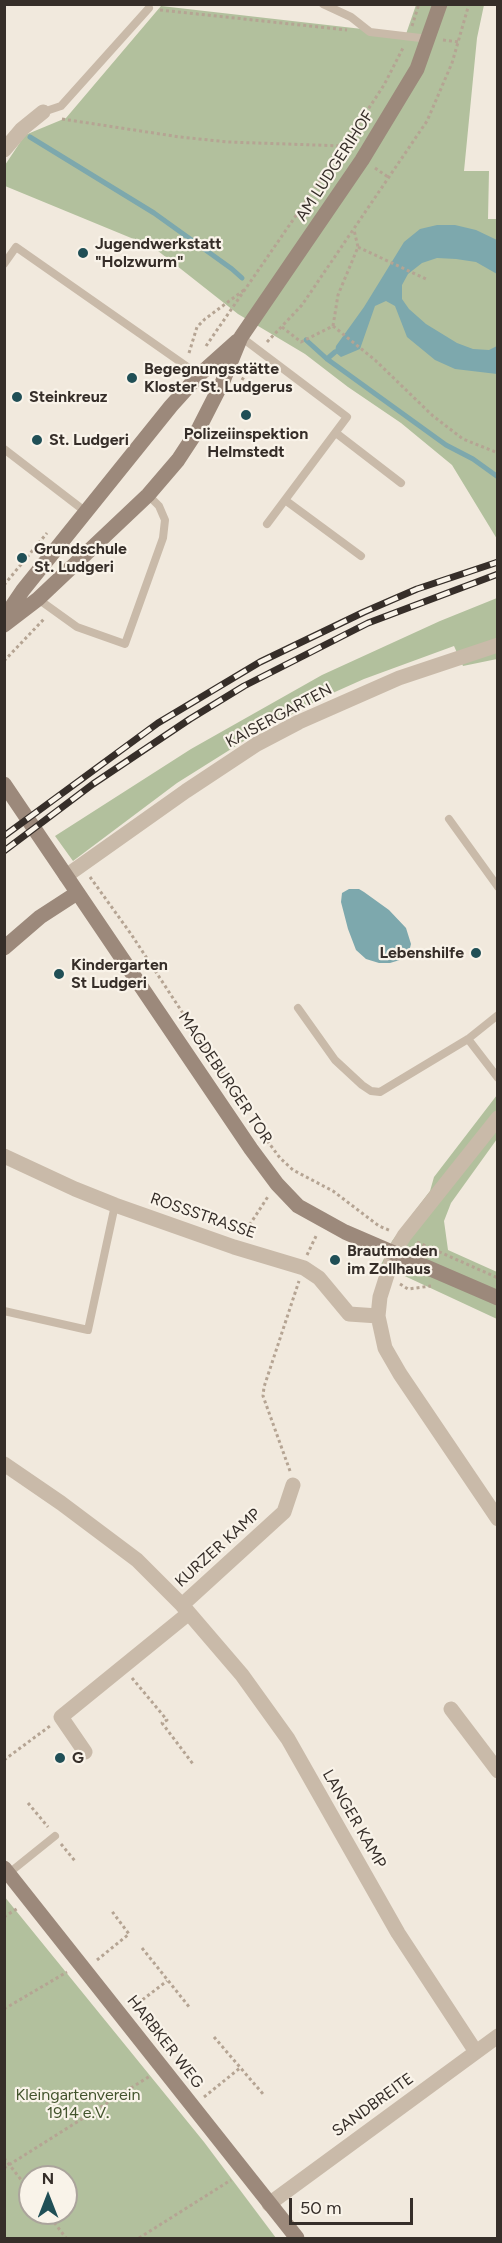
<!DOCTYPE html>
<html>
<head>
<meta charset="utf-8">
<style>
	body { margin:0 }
	#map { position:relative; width:502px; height:2243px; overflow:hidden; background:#f1e9dd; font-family:Figtree,sans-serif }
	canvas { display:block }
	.frame { position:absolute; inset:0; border:6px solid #362e29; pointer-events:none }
	.north { position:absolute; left:18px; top:2165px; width:60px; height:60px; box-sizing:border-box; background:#f9f3e9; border:2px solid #aba49c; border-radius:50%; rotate:0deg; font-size:16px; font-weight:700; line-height:24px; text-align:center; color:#362e29 }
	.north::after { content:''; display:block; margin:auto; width:21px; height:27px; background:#204f56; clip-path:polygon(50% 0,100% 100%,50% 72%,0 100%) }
	.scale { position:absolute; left:289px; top:2198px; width:124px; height:27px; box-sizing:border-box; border:3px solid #362e29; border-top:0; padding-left:8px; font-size:18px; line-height:21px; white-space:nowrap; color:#362e29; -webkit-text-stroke:4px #f9f3e9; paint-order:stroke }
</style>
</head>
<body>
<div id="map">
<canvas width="502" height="2243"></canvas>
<div class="frame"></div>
<div class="north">N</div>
<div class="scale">50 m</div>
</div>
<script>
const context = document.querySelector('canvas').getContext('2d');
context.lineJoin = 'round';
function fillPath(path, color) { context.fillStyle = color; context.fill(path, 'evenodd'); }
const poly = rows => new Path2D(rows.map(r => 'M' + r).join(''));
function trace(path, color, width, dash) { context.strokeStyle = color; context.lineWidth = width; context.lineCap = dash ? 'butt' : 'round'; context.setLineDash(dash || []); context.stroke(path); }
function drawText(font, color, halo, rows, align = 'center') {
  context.font = font + ' Figtree,sans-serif'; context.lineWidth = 4.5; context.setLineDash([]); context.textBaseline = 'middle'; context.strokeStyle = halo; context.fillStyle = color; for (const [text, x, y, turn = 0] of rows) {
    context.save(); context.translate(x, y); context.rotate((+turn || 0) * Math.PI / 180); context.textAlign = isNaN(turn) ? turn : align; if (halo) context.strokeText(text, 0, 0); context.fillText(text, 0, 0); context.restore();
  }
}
fillPath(poly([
	[416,5,484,5,477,38,464,171,489,171,488,219,497,219,497,539,452,465,401,423,348,387,305,354,238,314,153,247,5,186,5,165,25,135,66,118,161,6,406,34],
	[497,598,497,659,463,666,454,646,364,679,326,696,255,734,177,783,73,861,55,836,191,749,322,675,440,621],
	[497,1095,497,1139,451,1203,444,1221,448,1250,497,1272,497,1319,381,1265,392,1241,430,1191,434,1177],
	[4,1896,204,2142,276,2238,5,2238],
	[30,2177,66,2177,66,2213,30,2213]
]), '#b2c09d');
fillPath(poly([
	[455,225,476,230,497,240,497,274,476,262,456,259,437,258,422,263,408,274,402,285,402,299,409,309,426,324,457,343,473,349,489,350,497,346,497,374,455,369,435,360,407,337,395,306,386,301,375,306,360,349,341,357,335,352,336,346,364,307,404,242,420,229,437,225],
	[349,889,359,889,364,892,389,910,406,928,411,944,408,956,403,959,390,963,379,963,366,959,356,950,348,929,341,902,342,893]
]), '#7da8ad');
trace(poly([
	[30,137,154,213,232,269,242,278],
	[306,340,327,359,446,445,473,459,498,477],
	[327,359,335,352]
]), '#7da8ad', 5);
trace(poly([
	[160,10,347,30],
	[412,26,419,4],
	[443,40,459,42],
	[62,119,180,137,228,142,344,146,349,150],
	[375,168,388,177],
	[358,247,428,280],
	[333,326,375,360,433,416,463,439,498,453],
	[333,326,338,295,358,247,354,230],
	[282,327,301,342,333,326],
	[267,342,302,305,427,121,452,63,469,4],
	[206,346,344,146,384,85,404,46],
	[189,353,197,327,205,319,244,290],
	[242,380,254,360],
	[4,585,47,533],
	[4,661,44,619],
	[90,877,131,934,245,1108],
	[260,1131,280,1158,293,1170,333,1191,379,1226,391,1231],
	[243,1235,269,1195],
	[417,1242,498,1278],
	[307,1255,317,1234],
	[400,1284,408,1289,431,1286],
	[290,1471,263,1396,264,1387,299,1281],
	[132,1678,167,1720,162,1723,193,1764],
	[4,1760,50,1726],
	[28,1803,48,1827],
	[61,1844,75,1861],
	[4,1917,18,1908],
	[142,1948,190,2008],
	[97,1960,129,1934,111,1910],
	[133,2007,167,1981],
	[4,2009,67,1972],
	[214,2037,263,2094],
	[204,2097,240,2068],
	[4,2158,30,2191],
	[4,2168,150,2076],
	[47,2213,66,2238],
	[139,2238,231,2180]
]), '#b5a493', 3, [3, 3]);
trace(poly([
	[323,4,351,17,370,32,429,39],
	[43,112,61,106,149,8],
	[4,264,16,247,199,375],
	[241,337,347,417,267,524],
	[336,433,401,483],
	[4,449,86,512],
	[285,500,361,556],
	[38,599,77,627,125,644,163,538,165,520,159,506,148,495],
	[449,819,498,887],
	[298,1008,335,1060,362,1085,371,1091,380,1092,468,1039,498,1015],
	[468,1039,498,1078],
	[4,1311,88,1330,115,1205],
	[9,1873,55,1836]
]), '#c9baa9', 8);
trace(poly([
	[4,150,22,129,43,112],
	[66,876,186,791,257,744,299,722,399,678,498,645],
	[498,1118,404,1236,394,1253,380,1297,378,1316,385,1348,400,1374,498,1519],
	[4,1156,75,1189,115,1205,234,1247,304,1268,319,1278,349,1314,378,1316],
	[4,1464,61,1503,137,1560,182,1605,242,1675,288,1739,398,1933,476,2052],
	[182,1605,284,1512,293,1485],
	[451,1709,498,1771],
	[85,1752,61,1717,189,1613],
	[269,2204,498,2036]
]), '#c9baa9', 15);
trace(poly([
	[4,618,23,590,171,406,199,375,237,341],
	[4,625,38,599,148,495,178,460,199,428,223,381,241,337,362,160,417,69,440,4],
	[4,784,251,1149,277,1184,298,1206,345,1232,498,1298],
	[4,948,40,917,77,893],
	[4,1868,297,2238]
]), '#9c897b', 15);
const rail = poly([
	[4,836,158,723,260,662,364,612,417,589,498,562],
	[4,851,93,784,190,719,244,686,368,623,498,574]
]);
trace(rail, '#362e29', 7);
trace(rail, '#f9f3e9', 4.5, [14]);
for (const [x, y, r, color] of [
	[83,253,6,"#204f56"],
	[132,378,6,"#204f56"],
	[17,397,6,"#204f56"],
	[246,415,6,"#204f56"],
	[37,440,6,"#204f56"],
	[22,558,6,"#204f56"],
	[476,953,6,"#204f56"],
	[59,974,6,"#204f56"],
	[335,1260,6,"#204f56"],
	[60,1758,6,"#204f56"]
]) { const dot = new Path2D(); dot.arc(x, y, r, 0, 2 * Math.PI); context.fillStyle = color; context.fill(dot); trace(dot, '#f9f3e9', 2); }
drawText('16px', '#362e29', '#f9f3e9', [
	["AM LUDGERIHOF",335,166,-57],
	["KAISERGARTEN",279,716,-28],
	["MAGDEBURGER TOR",225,1078,56],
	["ROSSSTRASSE",203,1216,19],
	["KURZER KAMP",218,1548,-42],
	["LANGER KAMP",354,1819,60],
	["HARBKER WEG",165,2042,52],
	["SANDBREITE",373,2105,-36]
]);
drawText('bold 16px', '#362e29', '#f9f3e9', [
	["Jugendwerkstatt",95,244],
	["\"Holzwurm\"",95,262],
	["Begegnungsstätte",144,369],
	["Kloster St. Ludgerus",144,387],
	["Steinkreuz",29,397],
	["Polizeiinspektion",246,434,"center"],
	["Helmstedt",246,452,"center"],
	["St. Ludgeri",49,440],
	["Grundschule",34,549],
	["St. Ludgeri",34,567],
	["Lebenshilfe",464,953,"right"],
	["Kindergarten",71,965],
	["St Ludgeri",71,983],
	["Brautmoden",347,1251],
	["im Zollhaus",347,1269],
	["G",72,1758]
], 'left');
drawText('16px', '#43542d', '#f9f3e9', [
	["Kleingartenverein",78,2095],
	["1914 e.V.",78,2113]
]);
</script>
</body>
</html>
